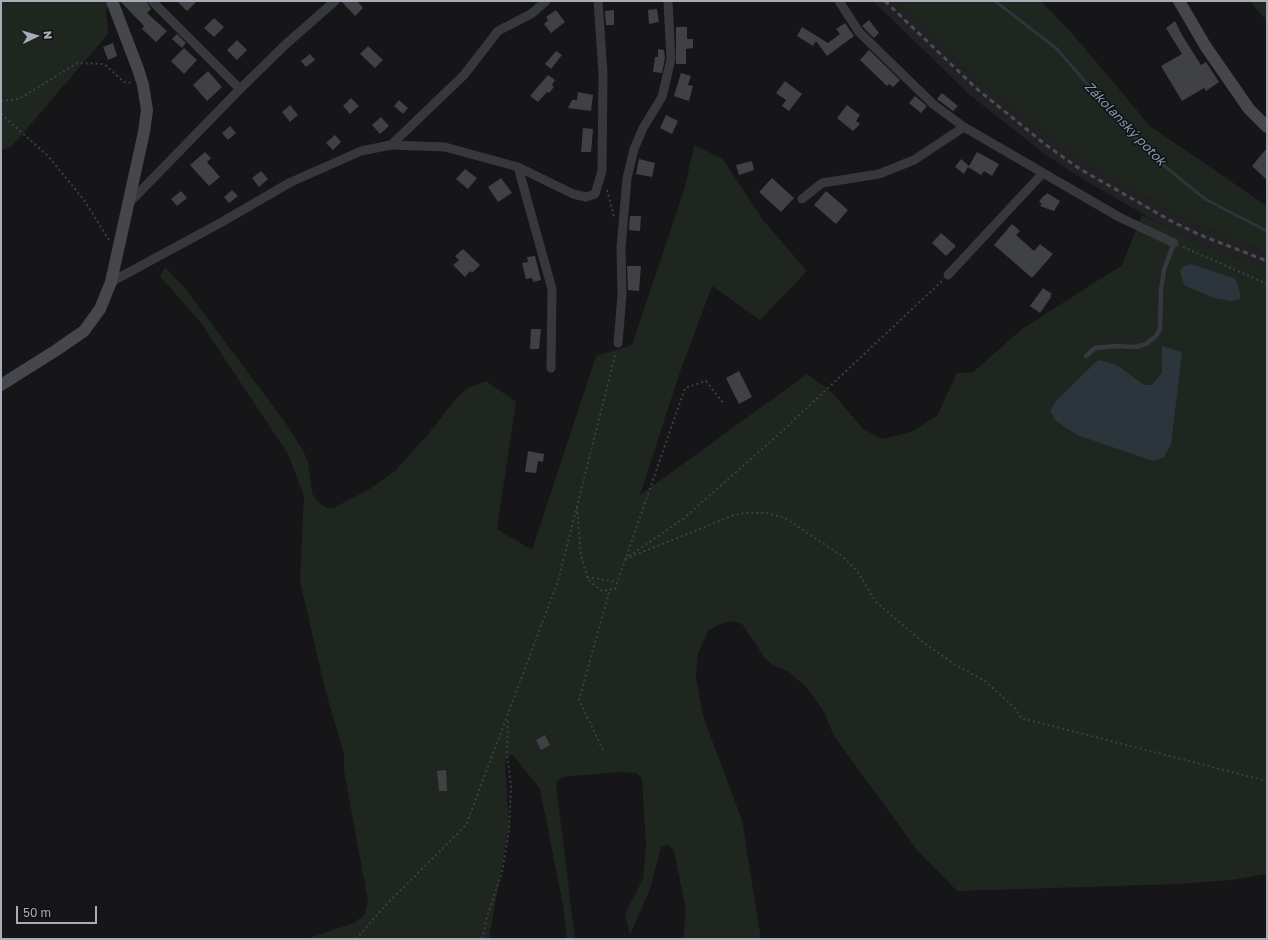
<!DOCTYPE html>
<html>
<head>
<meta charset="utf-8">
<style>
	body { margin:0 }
	#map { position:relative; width:1268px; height:940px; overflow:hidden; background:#161618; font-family:"Golos Text",sans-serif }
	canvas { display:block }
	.frame { position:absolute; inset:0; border:2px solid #a8adb8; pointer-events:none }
	.north { position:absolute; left:16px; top:16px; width:40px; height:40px; -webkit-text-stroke:3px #111113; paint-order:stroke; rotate:85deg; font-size:11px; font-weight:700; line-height:16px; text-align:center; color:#a8adb8 }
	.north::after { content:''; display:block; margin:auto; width:14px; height:18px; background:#a8adb8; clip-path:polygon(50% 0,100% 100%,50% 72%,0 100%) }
	.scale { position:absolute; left:16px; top:906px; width:81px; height:18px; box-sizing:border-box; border:2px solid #a8adb8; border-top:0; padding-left:5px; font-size:12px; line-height:14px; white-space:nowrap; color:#a8adb8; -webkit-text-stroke:3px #111113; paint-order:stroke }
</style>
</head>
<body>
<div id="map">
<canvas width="1268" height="940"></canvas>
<div class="frame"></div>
<div class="north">N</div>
<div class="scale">50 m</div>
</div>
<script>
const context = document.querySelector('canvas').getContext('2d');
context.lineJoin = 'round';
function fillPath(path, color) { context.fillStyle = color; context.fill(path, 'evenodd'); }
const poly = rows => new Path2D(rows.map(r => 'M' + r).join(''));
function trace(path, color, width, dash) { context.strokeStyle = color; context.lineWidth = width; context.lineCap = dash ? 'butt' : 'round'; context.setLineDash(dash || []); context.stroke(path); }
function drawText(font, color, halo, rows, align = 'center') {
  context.font = font + ' "Golos Text",sans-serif'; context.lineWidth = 3; context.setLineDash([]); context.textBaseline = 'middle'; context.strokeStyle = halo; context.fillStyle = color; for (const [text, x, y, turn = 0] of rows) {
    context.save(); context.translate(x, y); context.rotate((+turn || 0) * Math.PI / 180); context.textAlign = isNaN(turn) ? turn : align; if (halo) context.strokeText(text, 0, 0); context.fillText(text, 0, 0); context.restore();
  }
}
fillPath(poly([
	[873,1,896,1,982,84,1051,139,1084,162,1176,214,1203,227,1267,253,1267,270,1197,242,1169,229,1076,175,1042,152,971,96]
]), '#222225');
fillPath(poly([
	[1,1,116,1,106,9,108,34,12,146,1,151],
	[896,1,1041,1,1071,32,1150,126,1267,206,1267,253,1203,227,1176,214,1084,162,1051,139,982,84],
	[1250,1,1267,1,1267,17,1263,17],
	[694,145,723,159,763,220,807,271,760,320,712,286,680,372,640,495,807,374,833,393,863,429,882,439,911,432,937,416,957,373,973,372,1022,329,1122,265,1142,215,1197,242,1267,270,1267,874,1231,880,1178,884,957,891,917,850,834,736,823,710,807,688,789,672,773,665,764,657,743,625,734,621,720,624,708,631,698,653,696,678,704,719,742,820,761,939,683,939,686,911,674,850,667,845,661,847,650,889,630,935,625,914,643,879,646,847,642,778,636,773,619,772,562,777,556,783,575,939,567,939,563,905,540,789,513,755,508,755,505,765,509,825,489,939,306,939,354,923,365,914,368,901,344,771,344,754,326,693,300,581,304,496,288,454,201,323,160,276,165,267,184,287,285,422,303,451,308,461,312,493,316,500,326,508,333,508,368,490,395,471,429,433,458,396,468,388,486,381,516,402,497,529,532,550,596,356,632,345,685,187],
	[1191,264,1230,301,1213,298,1185,285,1180,271,1184,266]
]), '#1e261f');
fillPath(poly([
	[1191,264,1233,278,1236,280,1241,297,1238,300,1230,301,1213,298,1184,285,1180,271,1184,266],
	[1162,346,1182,352,1171,444,1164,457,1153,461,1077,435,1056,421,1050,411,1057,400,1098,360,1117,365,1144,385,1152,385,1162,373]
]), '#2c353c');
trace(poly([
	[995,1,1057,49,1113,114,1157,160,1205,199,1267,231]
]), '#2c353c', 3);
fillPath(poly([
	[120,1,146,1,151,9,147,13,167,31,156,42,142,29,144,26],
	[177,1,197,1,187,11],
	[341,1,357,1,363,8,355,16],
	[657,9,659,22,649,24,648,10],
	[556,10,565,22,551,33,544,24,548,20,546,17],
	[614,10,614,25,606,25,605,11],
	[214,18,224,27,214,37,204,28],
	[869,20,879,33,874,38,862,26],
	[1175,21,1182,35,1201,65,1206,62,1219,82,1206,91,1204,88,1182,101,1161,66,1182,54,1166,28],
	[845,23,854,36,827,56,816,41,813,46,797,36,802,27,828,43,840,34,836,29],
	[676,27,687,27,687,39,693,39,693,48,686,49,686,64,676,64],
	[177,34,186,43,182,48,172,39],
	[237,40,247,50,237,60,227,50],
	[113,43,117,56,108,60,103,47],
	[368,46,383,60,375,68,360,54],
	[184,48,197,60,184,74,171,61],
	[658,49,664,50,665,58,662,73,653,72,655,57,658,57],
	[869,50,900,80,893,87,889,84,887,86,860,60],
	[556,51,562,55,551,69,545,64],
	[310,54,315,60,306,67,301,61],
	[208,71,222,87,207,101,193,85],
	[681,73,691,76,688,85,693,86,689,101,674,96],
	[548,75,555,80,552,85,554,87,549,93,547,92,538,102,530,96],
	[785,81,802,94,789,111,782,106,786,100,776,93],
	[578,92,593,95,591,111,568,108,572,100,577,100],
	[942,93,958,106,953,111,937,99],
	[915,96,927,106,921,113,909,103],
	[351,98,359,106,350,114,343,106],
	[399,100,408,108,403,114,394,106],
	[290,105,298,115,290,122,282,112],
	[847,105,860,115,856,121,860,124,853,131,837,118],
	[666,115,678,121,672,134,660,128],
	[381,117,389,126,380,134,372,125],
	[230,126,236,133,228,140,222,133],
	[583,128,593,129,591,152,581,152],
	[335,135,341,142,333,150,326,143],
	[1267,148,1267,180,1252,166],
	[205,152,211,158,207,162,220,177,209,186,190,165],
	[977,152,999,164,992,176,984,171,981,175,968,167,964,174,955,167,961,159,969,166],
	[639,159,655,163,652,177,636,174],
	[752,161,754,170,739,175,736,165],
	[465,169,477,178,468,189,456,179],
	[261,171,268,179,259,187,252,178],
	[501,178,512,193,498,202,488,187],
	[772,178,794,198,781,212,759,192],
	[232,190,238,196,229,203,224,197],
	[181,191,187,198,177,206,171,199],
	[826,191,848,210,836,224,814,205],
	[1047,193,1060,201,1054,211,1040,206,1042,204,1039,202,1044,195,1045,196],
	[630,216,641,216,640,231,629,230],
	[1012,224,1020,231,1016,235,1034,251,1040,244,1053,254,1032,278,994,245],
	[941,233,956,246,946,256,932,243],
	[463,249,480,265,472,273,470,271,465,277,453,265,459,260,455,256],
	[535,256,541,280,533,282,532,278,526,279,522,263,528,262,527,257],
	[627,266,641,266,639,291,628,290],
	[1043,288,1052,294,1050,296,1051,297,1040,313,1030,306],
	[531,329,541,329,539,349,530,349],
	[739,371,752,397,739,404,726,378],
	[528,451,544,454,543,462,538,461,536,473,525,472],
	[545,735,550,745,541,750,536,740],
	[446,770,447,791,439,791,437,771]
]), '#404145');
trace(poly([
	[1,101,19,99,77,63,104,64,124,82,132,83],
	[1,114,48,156,84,200,109,240],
	[607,190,614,217],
	[1183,247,1267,284],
	[577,507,581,555,588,580,602,591,615,589,685,388,706,381,724,404],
	[629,556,683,519,778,435,942,281],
	[625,559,732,516,744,513,767,513,785,518,842,556,857,571,876,602,924,643,954,664,985,681,1015,708,1021,718,1267,781],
	[587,577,617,582],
	[603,750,579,700,610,589],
	[356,939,384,907,466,825,558,581,616,352],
	[482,939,487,917,502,872,509,831,511,787,507,751,508,718]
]), '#3d3f44', 2, [2, 3]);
trace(poly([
	[1086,356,1095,348,1115,346,1136,347,1146,344,1156,336,1160,329,1161,290,1164,270,1174,243]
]), '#37383d', 4.5);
trace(poly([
	[152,1,240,89],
	[839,1,859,32,933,104,964,127,1119,217,1174,243],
	[391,145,464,75,498,31,531,14,546,1],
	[518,167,552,289,551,368],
	[802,199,822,183,879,174,914,160,964,127],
	[128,204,240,89,285,45,335,1],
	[948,275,1042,174],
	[111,282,222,222,289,183,361,151,391,145,445,147,518,167,573,194,586,197,595,194,602,171,603,74,598,1],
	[618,343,622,295,621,248,627,178,634,149,643,128,662,97,671,59,668,1]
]), '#37383d', 9);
trace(poly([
	[1179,1,1206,47,1249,109,1267,127],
	[1,385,55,351,84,331,100,309,111,282,144,132,147,110,143,85,138,69,112,1]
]), '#45474d', 12);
trace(poly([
	[885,1,977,89,1046,145,1080,169,1173,222,1200,235,1267,261]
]), '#4a4c52', 3, [5, 4]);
drawText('italic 13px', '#7f9bb3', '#111113', [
	["Zákolanský potok",1125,124,46]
]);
</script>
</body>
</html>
